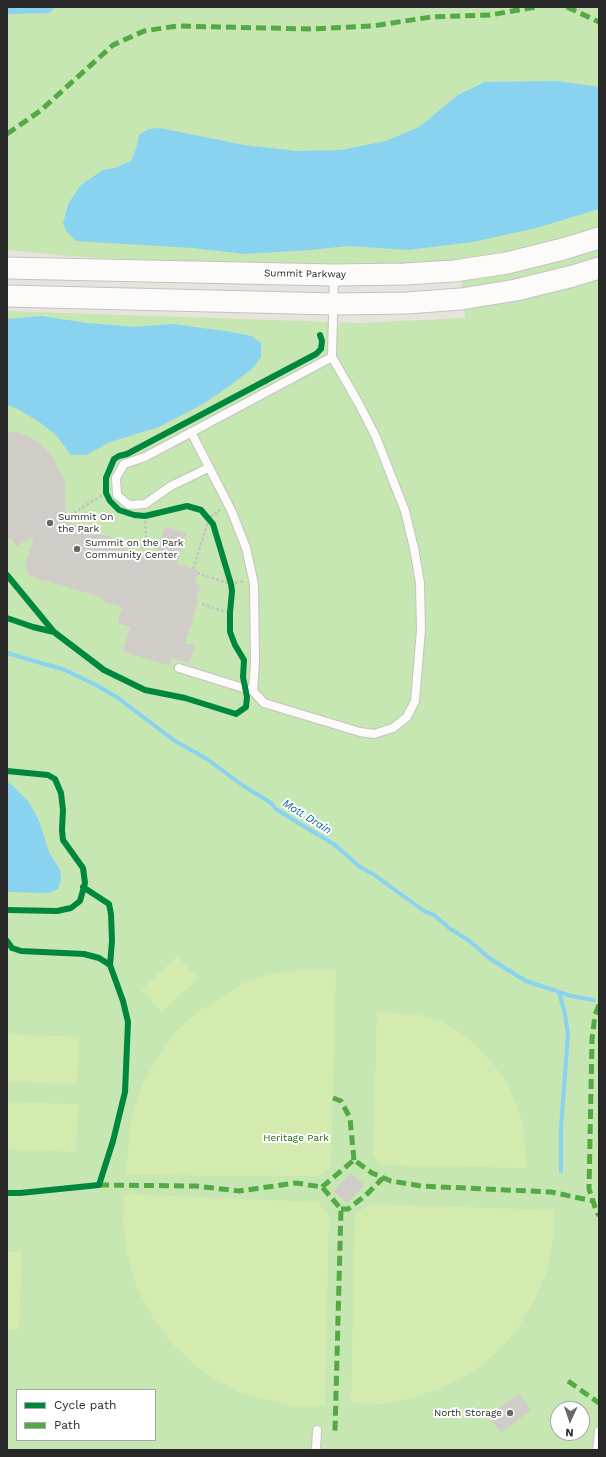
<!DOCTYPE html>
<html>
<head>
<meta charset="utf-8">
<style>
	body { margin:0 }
	#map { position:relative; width:606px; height:1457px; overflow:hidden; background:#e8e3dc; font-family:"Work Sans",sans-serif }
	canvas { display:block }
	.frame { position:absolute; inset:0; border:8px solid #282828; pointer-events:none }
	.legend { position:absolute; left:16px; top:1389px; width:140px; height:52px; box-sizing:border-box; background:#fff; border:1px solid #a9a9a9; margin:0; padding:5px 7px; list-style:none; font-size:12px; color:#282828 }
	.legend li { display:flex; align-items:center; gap:8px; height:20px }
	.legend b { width:20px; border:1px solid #a9a9a9 }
	.north { position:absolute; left:550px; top:1401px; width:40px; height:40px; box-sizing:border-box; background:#fff; border:1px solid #a9a9a9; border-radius:50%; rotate:183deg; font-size:11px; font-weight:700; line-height:16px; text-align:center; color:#282828 }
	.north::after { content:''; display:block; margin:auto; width:14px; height:18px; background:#6b6967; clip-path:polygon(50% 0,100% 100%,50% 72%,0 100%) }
</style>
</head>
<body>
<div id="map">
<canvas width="606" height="1457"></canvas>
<div class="frame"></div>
<ul class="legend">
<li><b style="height:5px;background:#00873e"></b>Cycle path</li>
<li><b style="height:5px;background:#53aa44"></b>Path</li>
</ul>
<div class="north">N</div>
</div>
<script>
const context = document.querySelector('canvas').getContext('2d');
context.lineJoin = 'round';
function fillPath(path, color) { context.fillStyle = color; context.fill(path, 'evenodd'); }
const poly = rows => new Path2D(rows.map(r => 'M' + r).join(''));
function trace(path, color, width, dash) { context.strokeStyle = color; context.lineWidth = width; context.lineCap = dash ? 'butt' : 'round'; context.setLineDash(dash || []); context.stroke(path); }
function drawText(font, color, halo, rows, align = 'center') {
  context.font = font + ' "Work Sans",sans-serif'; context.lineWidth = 4; context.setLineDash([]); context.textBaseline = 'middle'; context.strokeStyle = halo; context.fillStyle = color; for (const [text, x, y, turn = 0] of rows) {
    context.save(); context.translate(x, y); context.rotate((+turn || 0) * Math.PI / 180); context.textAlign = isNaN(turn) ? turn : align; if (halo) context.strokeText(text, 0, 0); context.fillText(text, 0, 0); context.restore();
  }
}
fillPath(poly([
	[7,7,599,7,599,1450,7,1450,7,311,359,323,465,318,460,262,333,269,81,257,7,250],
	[17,1390,155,1390,155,1440,17,1440],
	[558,1409,582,1409,582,1433,558,1433]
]), '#c6e6b2');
fillPath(poly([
	[177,956,198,978,162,1012,141,990],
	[303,970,336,970,331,1167,320,1176,126,1175,130,1127,135,1104,145,1079,159,1055,176,1031,196,1013,242,984,271,974],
	[377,1012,417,1014,442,1022,461,1033,478,1047,494,1065,507,1083,516,1104,524,1127,526,1168,380,1165,373,1155],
	[7,1034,79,1037,77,1084,7,1082],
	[7,1102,78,1104,76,1152,7,1149],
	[124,1194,318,1202,329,1216,325,1406,291,1406,241,1393,215,1379,191,1362,170,1342,151,1315,136,1286,127,1254,123,1224],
	[370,1204,554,1210,553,1239,547,1271,534,1301,517,1330,496,1354,471,1373,443,1387,413,1398,381,1404,351,1403,355,1214],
	[7,1252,22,1252,19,1329,7,1329]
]), '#d3ebae');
fillPath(poly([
	[7,7,56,7,49,13,9,14,7,16],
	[558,81,599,87,599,209,536,228,473,242,408,250,349,246,310,250,245,254,192,248,76,241,67,232,63,224,68,204,81,185,103,170,115,168,131,161,136,149,139,135,148,129,160,128,244,145,297,151,341,150,386,141,419,127,458,95,485,82],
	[42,316,87,323,134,327,173,324,232,332,251,336,261,343,261,357,253,368,232,384,203,404,159,427,110,442,86,455,71,455,56,435,38,421,16,408,7,405,7,319],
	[7,782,12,785,29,802,39,821,49,852,60,870,61,880,58,889,49,893,7,892]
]), '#89d3f1');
trace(poly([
	[7,653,65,670,98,686,118,698,175,741,207,759,242,785,271,803,276,809,292,819,335,845,360,867,373,874,424,911,434,915,449,928,471,942,489,958,526,981,571,996,594,1000],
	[559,992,565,1014,568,1034,561,1128,561,1171]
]), '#89d3f1', 4);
const building = poly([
	[7,432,17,433,29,437,40,444,51,455,64,480,65,494,65,518,71,524,111,538,108,544,155,557,165,527,186,533,176,564,198,571,194,583,200,585,196,598,198,599,185,643,195,646,189,663,171,657,169,665,123,651,131,627,118,623,123,607,103,601,104,598,47,580,47,581,33,577,28,573,26,569,26,564,34,536,16,546,13,540,7,538,7,432],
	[351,1174,364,1185,347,1203,334,1191,351,1174],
	[519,1394,531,1410,501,1432,489,1416,519,1394]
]);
fillPath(building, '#d0cdc8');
trace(building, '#d3cfc9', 1);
const lane = poly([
	[191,432,232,512,246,548,254,584,255,662,253,691,264,703,360,732,374,734,393,728,407,717,415,701,421,630,420,583,414,548,405,511,376,437,359,404,332,357,334,275],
	[208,468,171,486,145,504,129,505,117,495,116,478,124,464,145,457,332,357],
	[179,668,253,691],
	[316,1450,317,1430],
	[597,1450,599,1431]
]);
const secondary = poly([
	[7,268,334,275,405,274,454,271,507,263,563,249,599,238],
	[7,296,334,304,407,303,461,299,516,290,573,276,599,268]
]);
trace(lane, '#c4c3c3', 10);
trace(secondary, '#c4c3c3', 23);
trace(poly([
	[65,518,106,493],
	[141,553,146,537,145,516],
	[193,569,209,518,219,511,219,509],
	[197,573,231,584,244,581],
	[202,604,230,613]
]), '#c4c3c3', 2.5, [3, 2]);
trace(lane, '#fcfbfa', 8);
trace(secondary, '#fcfbfa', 21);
trace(poly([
	[567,7,599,22],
	[7,134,40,111,113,45,144,31,177,26,311,29,372,26,431,17,490,15,536,7],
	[599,1005,595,1015,592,1039,589,1189,596,1210,599,1216],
	[333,1098,341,1101,350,1118,354,1160],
	[99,1185,196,1186,239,1191,296,1183,322,1187,341,1209,335,1431],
	[322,1187,354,1160,372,1173,391,1181,421,1186,551,1192,593,1201],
	[341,1209,348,1209,366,1195,383,1178],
	[568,1381,599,1403]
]), '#53aa44', 5, [10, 5]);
trace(poly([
	[7,575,54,632],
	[7,618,33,627,54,632,104,670,145,690,185,698,236,714,246,707,247,697,243,677,244,660,235,645,230,632,230,613,232,591,231,584,213,524,201,510,187,506,145,516,134,515,119,510,110,501,106,493,106,478,114,459,119,456,127,454,316,354,321,349,322,341,320,335],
	[7,771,48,775,55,779,61,793,63,810,62,830,63,840,83,868,85,883,80,901,71,908,57,911,7,910],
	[83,887,109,904,111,914,112,941,110,965],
	[7,941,12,948,21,951,84,954,99,958,110,965,123,1001,128,1022,125,1092,113,1141,99,1185,20,1193,7,1193]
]), '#00873e', 6);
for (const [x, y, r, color] of [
	[50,523,4,"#6b6967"],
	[77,549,4,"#6b6967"],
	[510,1413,4,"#6b6967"]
]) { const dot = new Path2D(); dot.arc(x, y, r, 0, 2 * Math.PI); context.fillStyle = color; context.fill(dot); trace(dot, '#fff', 1.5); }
drawText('10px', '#282828', '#fff', [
	["Summit Parkway",305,274,1]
]);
drawText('10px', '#282828', '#fff', [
	["Summit On",58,517],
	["the Park",58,529],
	["Summit on the Park",85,543],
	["Community Center",85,555],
	["North Storage",502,1413,"right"]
], 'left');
drawText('10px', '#226b13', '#fff', [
	["Heritage Park",296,1138]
]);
drawText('italic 11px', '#0167a4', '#fff', [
	["Mott Drain",307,817,32]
]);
</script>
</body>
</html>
